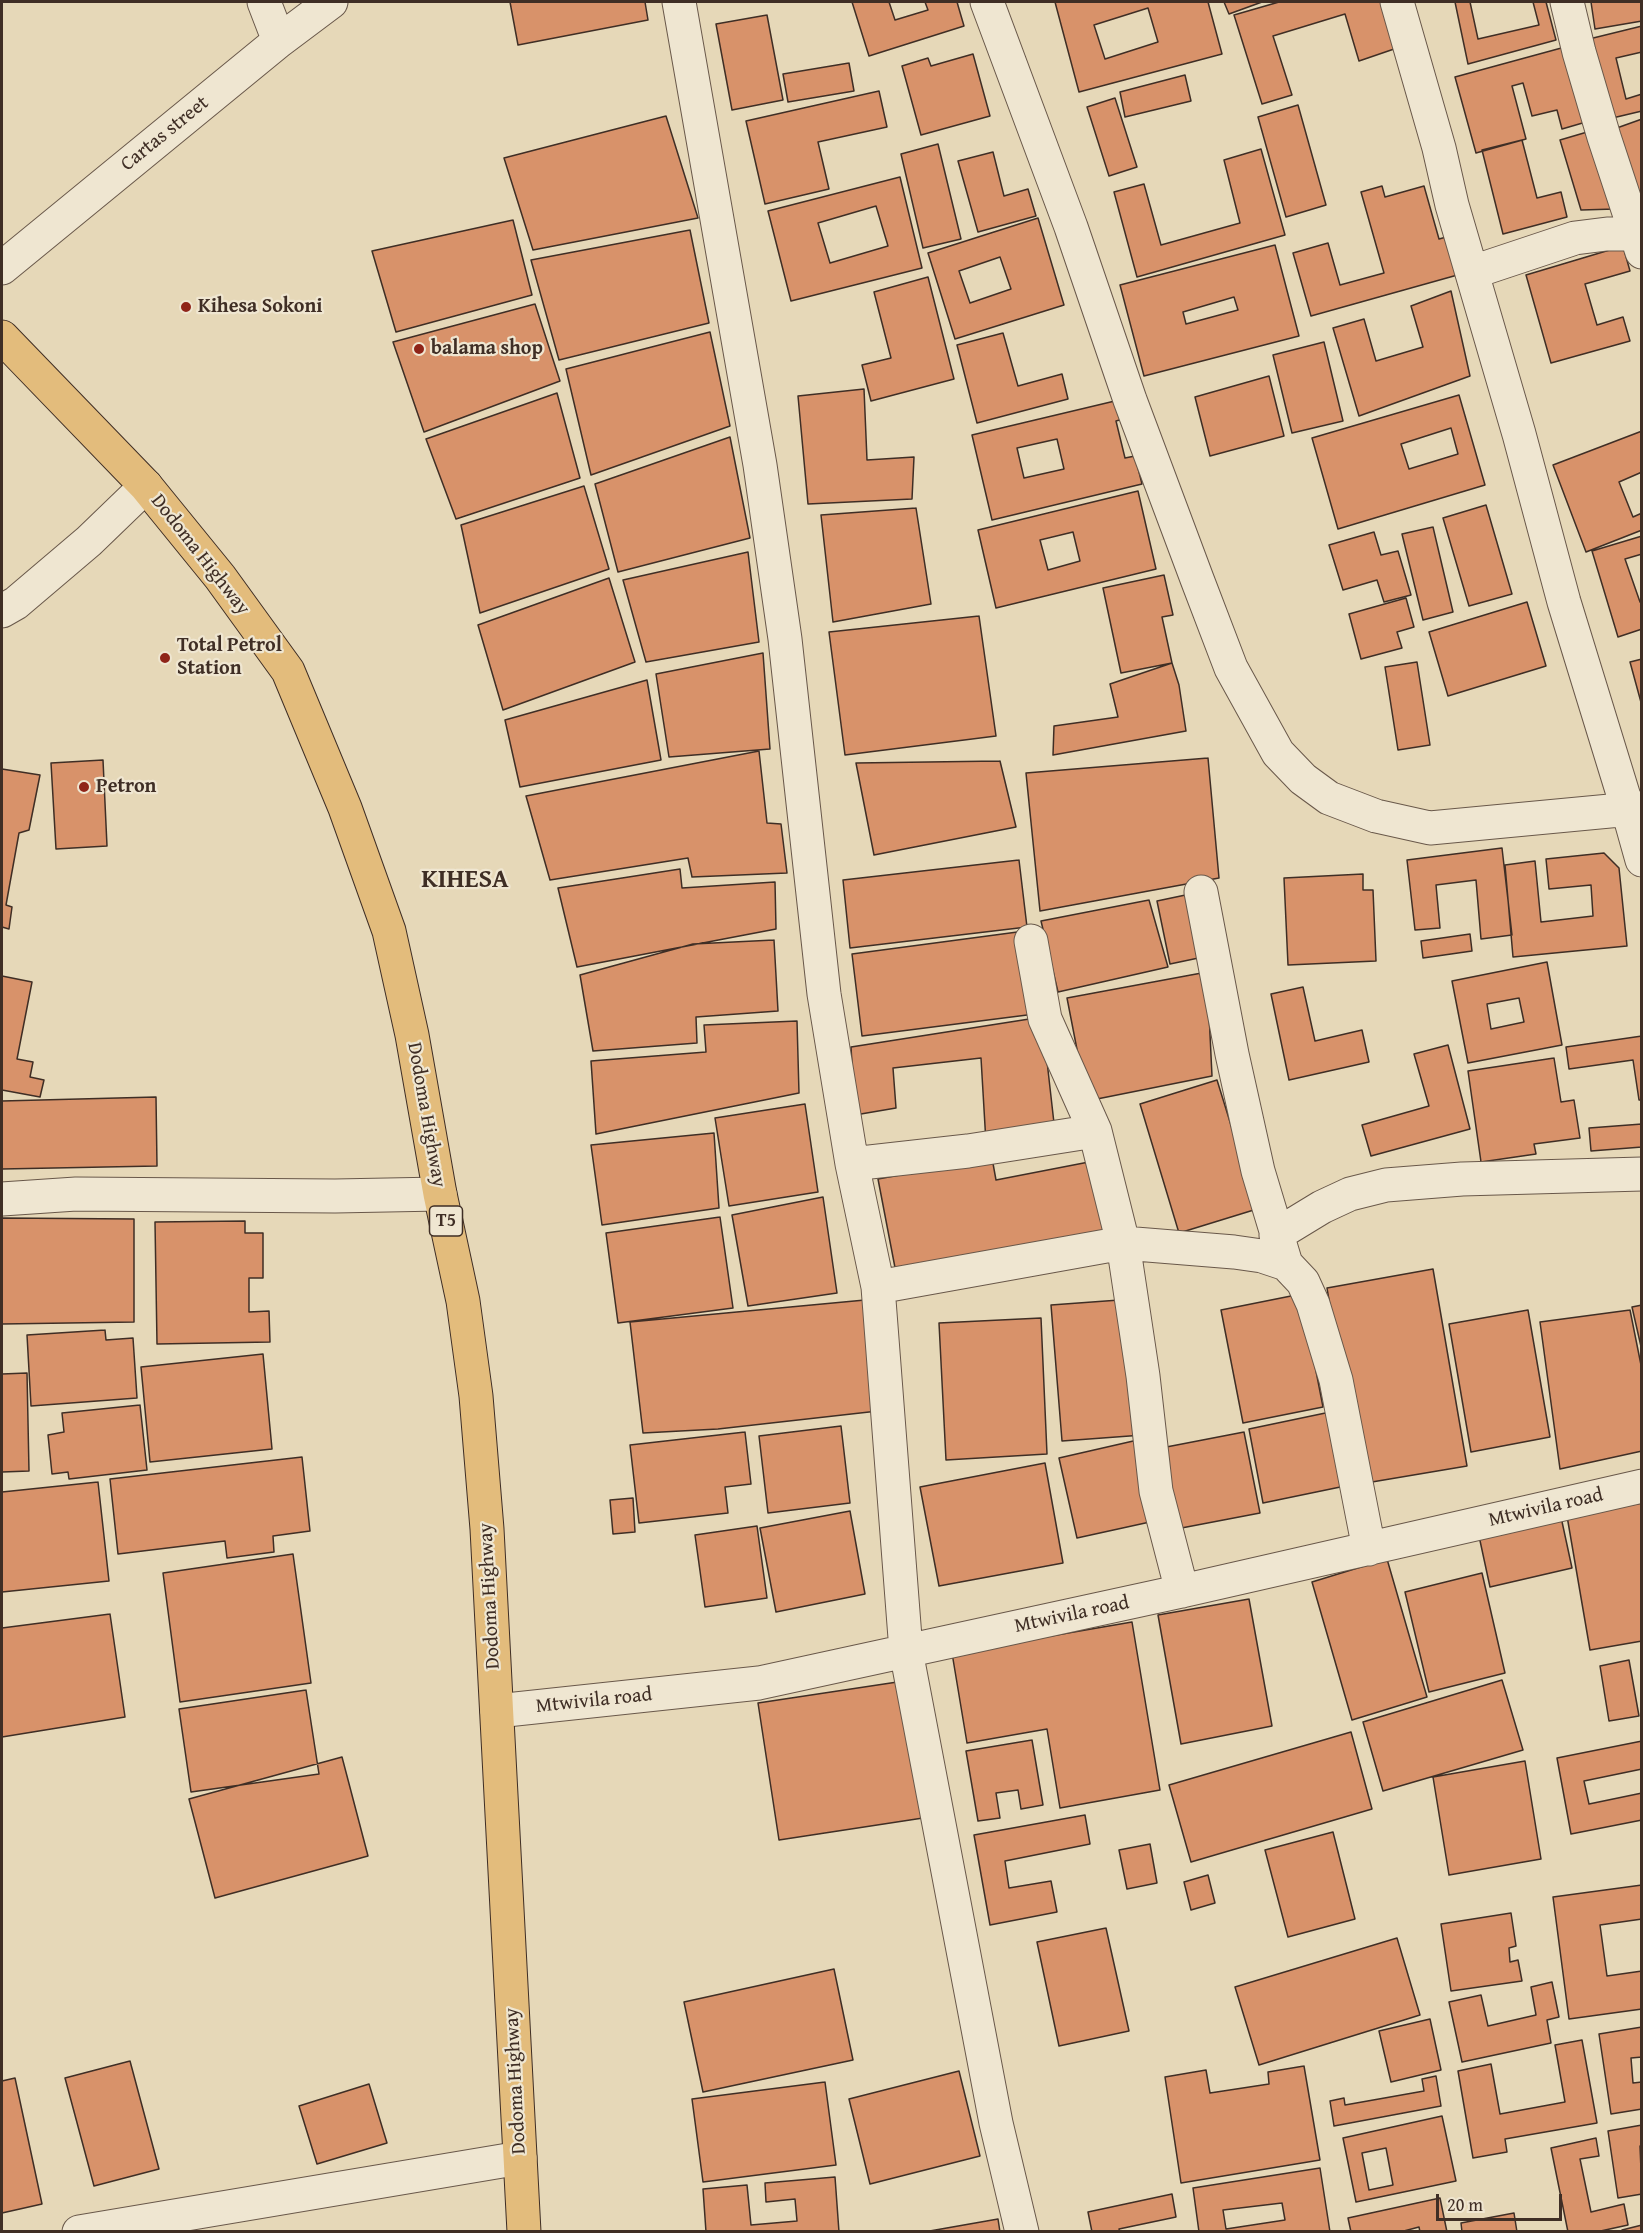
<!DOCTYPE html>
<html>
<head>
<meta charset="utf-8">
<style>
	body { margin:0 }
	#map { position:relative; width:1643px; height:2233px; overflow:hidden; background:#e6d8b8; font-family:"Gentium Book Plus",serif }
	canvas { display:block }
	.frame { position:absolute; inset:0; border:3px solid #3f2e25; pointer-events:none }
	.scale { position:absolute; left:1436px; top:2194px; width:126px; height:27px; box-sizing:border-box; border:3px solid #3f2e25; border-top:0; padding-left:8px; font-size:18px; line-height:21px; white-space:nowrap; color:#3f2e25; -webkit-text-stroke:4px #efe6d1; paint-order:stroke }
</style>
</head>
<body>
<div id="map">
<canvas width="1643" height="2233"></canvas>
<div class="frame"></div>
<div class="scale">20 m</div>
</div>
<script>
const context = document.querySelector('canvas').getContext('2d');
context.lineJoin = 'round';
function fillPath(path, color) { context.fillStyle = color; context.fill(path, 'evenodd'); }
const poly = rows => new Path2D(rows.map(r => 'M' + r).join(''));
function trace(path, color, width, dash) { context.strokeStyle = color; context.lineWidth = width; context.lineCap = dash ? 'butt' : 'round'; context.setLineDash(dash || []); context.stroke(path); }
function drawText(font, color, halo, rows, align = 'center') {
  context.font = font + ' "Gentium Book Plus",serif'; context.lineWidth = 4.5; context.setLineDash([]); context.textBaseline = 'middle'; context.strokeStyle = halo; context.fillStyle = color; for (const [text, x, y, turn = 0] of rows) {
    context.save(); context.translate(x, y); context.rotate((+turn || 0) * Math.PI / 180); context.textAlign = isNaN(turn) ? turn : align; if (halo) context.strokeText(text, 0, 0); context.fillText(text, 0, 0); context.restore();
  }
}
const building = poly([
	[510,2,645,2,648,20,518,45,510,2],
	[852,2,889,2,895,20,928,10,925,2,957,2,964,26,869,56,852,2],
	[1055,2,1208,2,1222,54,1079,92,1055,2],
	[1148,8,1158,42,1105,59,1094,25,1148,8],
	[1224,2,1262,2,1229,14,1224,2],
	[1279,2,1383,2,1397,48,1359,61,1345,14,1273,36,1292,95,1262,104,1234,15,1279,2],
	[1455,2,1470,2,1478,39,1539,25,1533,2,1546,2,1556,40,1468,64,1455,2],
	[1591,2,1642,2,1642,21,1595,29,1591,2],
	[767,15,783,100,732,110,716,24,767,15],
	[1642,26,1642,52,1616,58,1626,99,1642,94,1642,111,1604,120,1585,40,1642,26],
	[1565,47,1586,122,1562,129,1557,110,1532,116,1523,83,1512,86,1526,139,1476,153,1455,77,1565,47],
	[973,54,990,116,921,135,902,66,928,58,931,66,973,54],
	[849,63,854,91,788,102,783,74,849,63],
	[1185,75,1191,101,1125,117,1120,92,1185,75],
	[879,91,887,127,818,142,829,189,765,204,746,121,879,91],
	[1115,98,1137,167,1109,176,1087,107,1115,98],
	[1298,105,1326,205,1286,217,1258,117,1298,105],
	[666,116,698,218,533,250,504,158,666,116],
	[1642,119,1642,209,1614,129,1642,119],
	[1594,130,1615,209,1581,210,1560,140,1594,130],
	[1522,140,1537,198,1561,192,1567,217,1503,234,1482,150,1522,140],
	[938,144,961,239,923,248,901,154,938,144],
	[1261,149,1285,235,1137,277,1114,192,1144,184,1161,245,1240,223,1224,160,1261,149],
	[993,152,1004,196,1028,189,1036,216,978,232,958,161,993,152],
	[900,177,922,268,791,301,768,211,900,177],
	[876,206,888,246,830,263,818,223,876,206],
	[1382,186,1385,197,1424,186,1439,239,1450,236,1461,274,1311,316,1293,253,1328,243,1340,285,1384,273,1361,192,1382,186],
	[1038,218,1064,305,955,339,928,253,1038,218],
	[1000,257,1011,289,970,303,959,271,1000,257],
	[513,220,532,295,396,332,372,251,513,220],
	[690,230,709,323,559,360,531,260,690,230],
	[1275,245,1299,336,1144,376,1120,285,1275,245],
	[1234,297,1238,310,1186,324,1183,312,1234,297],
	[1623,246,1630,271,1585,284,1597,325,1623,317,1630,341,1551,363,1526,275,1623,246],
	[928,277,954,379,871,401,862,365,891,358,874,292,928,277],
	[1451,291,1470,376,1359,416,1333,328,1364,319,1376,361,1423,347,1411,306,1451,291],
	[535,304,560,381,424,432,393,342,535,304],
	[710,332,730,426,591,475,566,369,710,332],
	[1003,333,1018,386,1062,374,1068,399,977,423,957,345,1003,333],
	[1324,342,1343,421,1292,433,1273,355,1324,342],
	[1269,376,1284,436,1210,456,1195,397,1269,376],
	[864,389,867,460,914,457,912,499,808,504,798,396,864,389],
	[557,393,580,478,456,519,426,439,557,393],
	[1459,395,1485,485,1338,529,1312,438,1459,395],
	[1451,428,1458,454,1409,469,1401,444,1451,428],
	[1119,400,1123,419,1116,421,1125,458,1135,456,1142,484,992,520,972,435,1119,400],
	[1057,439,1064,469,1024,478,1017,448,1057,439],
	[1642,431,1642,472,1619,482,1633,517,1642,513,1642,530,1586,552,1553,465,1642,431],
	[730,437,750,538,618,572,595,484,730,437],
	[584,486,609,569,480,613,461,525,584,486],
	[1138,491,1156,569,996,608,978,530,1138,491],
	[1073,532,1080,561,1048,570,1040,540,1073,532],
	[1486,505,1512,594,1469,606,1443,518,1486,505],
	[916,508,931,604,833,622,821,515,916,508],
	[1433,527,1453,612,1423,620,1402,534,1433,527],
	[1374,532,1381,555,1398,551,1411,595,1384,602,1377,580,1343,590,1329,545,1374,532],
	[1642,536,1642,554,1625,559,1640,602,1642,602,1642,629,1618,637,1592,551,1642,536],
	[748,552,759,642,646,662,623,580,748,552],
	[1164,575,1173,615,1162,617,1172,663,1121,673,1103,588,1164,575],
	[609,578,635,662,503,710,478,625,609,578],
	[1406,598,1414,627,1397,632,1402,648,1361,659,1349,614,1406,598],
	[1527,602,1546,666,1448,696,1429,632,1527,602],
	[979,616,996,736,845,755,829,632,979,616],
	[763,653,770,749,669,757,656,674,763,653],
	[1642,659,1642,706,1630,662,1642,659],
	[1417,662,1430,745,1398,750,1385,667,1417,662],
	[1172,663,1179,685,1186,731,1053,755,1054,726,1118,717,1110,684,1172,663],
	[647,680,661,760,520,787,505,720,647,680],
	[759,751,767,823,781,824,787,873,692,877,688,858,550,880,526,796,759,751],
	[1208,758,1219,878,1040,911,1026,773,1208,758],
	[103,760,107,846,56,849,51,763,103,760],
	[1000,761,1016,827,874,855,856,763,1000,761],
	[2,769,40,775,29,830,19,833,6,905,12,907,9,929,2,927,2,769],
	[1502,848,1512,935,1481,939,1476,880,1436,885,1440,928,1415,930,1407,860,1502,848],
	[1604,853,1619,868,1627,946,1513,957,1505,865,1535,861,1541,922,1593,916,1591,885,1549,889,1546,859,1604,853],
	[1019,860,1027,927,850,948,843,880,1019,860],
	[680,869,682,888,775,882,776,929,577,967,558,888,680,869],
	[1363,874,1363,890,1373,890,1376,961,1288,965,1284,878,1363,874],
	[1195,893,1208,956,1170,964,1157,901,1195,893],
	[1149,900,1168,967,1058,992,1041,921,1149,900],
	[1025,931,1035,1014,862,1036,852,954,1025,931],
	[1470,934,1472,951,1423,958,1421,941,1470,934],
	[774,940,778,1011,696,1017,697,1043,593,1051,580,975,693,944,774,940],
	[1547,962,1562,1045,1468,1063,1452,981,1547,962],
	[1519,998,1524,1022,1491,1029,1487,1004,1519,998],
	[1207,972,1212,1076,1087,1101,1067,998,1207,972],
	[2,976,32,982,17,1059,33,1062,30,1077,44,1080,40,1097,2,1090,2,976],
	[1303,987,1315,1041,1362,1030,1369,1062,1289,1080,1271,994,1303,987],
	[1042,1017,1055,1132,986,1143,981,1058,893,1068,896,1108,855,1115,851,1047,1042,1017],
	[797,1021,799,1093,596,1134,591,1061,706,1052,704,1025,797,1021],
	[1642,1036,1642,1100,1639,1100,1633,1060,1569,1069,1566,1047,1642,1036],
	[1448,1045,1470,1129,1371,1156,1362,1125,1429,1106,1414,1054,1448,1045],
	[1554,1058,1561,1102,1574,1100,1580,1138,1534,1144,1536,1154,1481,1162,1468,1071,1554,1058],
	[1217,1080,1257,1209,1179,1233,1140,1104,1217,1080],
	[156,1097,157,1166,2,1169,2,1101,156,1097],
	[805,1104,818,1192,729,1206,715,1118,805,1104],
	[1642,1124,1642,1147,1591,1151,1589,1128,1642,1124],
	[714,1133,719,1208,602,1225,591,1145,714,1133],
	[992,1158,996,1180,1094,1161,1109,1238,897,1278,878,1179,992,1158],
	[823,1197,837,1293,748,1306,732,1215,823,1197],
	[720,1217,733,1308,618,1323,606,1233,720,1217],
	[2,1218,134,1219,134,1322,2,1324,2,1218],
	[245,1221,245,1233,263,1233,263,1278,249,1278,249,1312,269,1311,270,1342,157,1344,155,1222,245,1221],
	[1433,1269,1467,1466,1360,1484,1327,1288,1433,1269],
	[1301,1294,1323,1407,1243,1423,1221,1310,1301,1294],
	[1133,1299,1143,1435,1062,1441,1051,1305,1133,1299],
	[865,1300,878,1411,718,1429,643,1433,630,1322,865,1300],
	[1642,1305,1642,1351,1632,1307,1642,1305],
	[1528,1310,1550,1437,1471,1452,1449,1324,1528,1310],
	[1630,1310,1642,1370,1642,1451,1560,1469,1540,1322,1630,1310],
	[1041,1318,1047,1454,946,1460,939,1323,1041,1318],
	[105,1330,106,1340,133,1338,137,1398,31,1406,27,1335,105,1330],
	[263,1354,272,1449,150,1462,141,1367,263,1354],
	[27,1373,29,1471,2,1472,2,1374,27,1373],
	[140,1405,147,1470,69,1479,68,1472,52,1474,48,1435,64,1432,62,1413,140,1405],
	[1335,1411,1350,1485,1263,1503,1249,1429,1335,1411],
	[841,1426,850,1503,768,1513,759,1436,841,1426],
	[745,1432,751,1484,725,1487,728,1513,639,1523,630,1445,745,1432],
	[1244,1432,1260,1513,1171,1530,1156,1449,1244,1432],
	[1142,1439,1159,1520,1077,1538,1059,1458,1142,1439],
	[302,1457,310,1531,273,1536,274,1552,227,1558,225,1541,118,1554,110,1479,302,1457],
	[1045,1463,1063,1563,939,1586,920,1487,1045,1463],
	[98,1482,109,1581,2,1592,2,1492,98,1482],
	[633,1498,635,1532,613,1534,610,1500,633,1498],
	[1642,1503,1642,1641,1590,1650,1567,1516,1642,1503],
	[850,1511,865,1594,776,1612,760,1528,850,1511],
	[1561,1517,1572,1568,1490,1587,1479,1536,1561,1517],
	[757,1526,767,1598,705,1607,695,1535,757,1526],
	[293,1554,311,1683,180,1702,163,1573,293,1554],
	[1387,1559,1427,1697,1352,1720,1312,1582,1387,1559],
	[1482,1573,1505,1673,1429,1692,1405,1592,1482,1573],
	[1249,1599,1272,1726,1181,1744,1158,1615,1249,1599],
	[110,1614,125,1717,2,1737,2,1628,110,1614],
	[1132,1622,1160,1790,1060,1808,1047,1729,967,1743,952,1653,1132,1622],
	[1629,1660,1639,1716,1609,1721,1600,1666,1629,1660],
	[1502,1680,1523,1750,1383,1791,1363,1722,1502,1680],
	[904,1681,923,1818,779,1840,758,1703,904,1681],
	[306,1690,319,1774,191,1792,179,1709,306,1690],
	[1351,1732,1372,1809,1191,1862,1169,1785,1351,1732],
	[1032,1740,1043,1805,1021,1809,1018,1790,996,1793,1000,1818,978,1821,966,1751,1032,1740],
	[1642,1741,1642,1769,1584,1781,1589,1804,1642,1793,1642,1820,1571,1834,1557,1758,1642,1741],
	[342,1757,368,1856,215,1898,189,1799,342,1757],
	[1525,1761,1541,1859,1449,1875,1433,1777,1525,1761],
	[1085,1815,1090,1844,1005,1861,1009,1888,1051,1881,1057,1912,990,1925,974,1835,1085,1815],
	[1333,1832,1355,1919,1288,1937,1265,1850,1333,1832],
	[1150,1844,1157,1883,1127,1889,1119,1850,1150,1844],
	[1208,1875,1215,1903,1191,1910,1184,1882,1208,1875],
	[1642,1885,1642,1919,1600,1925,1607,1976,1642,1971,1642,2009,1569,2019,1553,1897,1642,1885],
	[1511,1913,1516,1946,1509,1948,1510,1962,1518,1960,1522,1981,1451,1991,1441,1924,1511,1913],
	[1106,1928,1129,2031,1059,2046,1037,1942,1106,1928],
	[1397,1938,1420,2015,1259,2065,1235,1987,1397,1938],
	[834,1969,853,2060,703,2092,684,2002,834,1969],
	[1552,1982,1559,2017,1547,2020,1551,2043,1462,2062,1449,2002,1481,1995,1488,2026,1536,2015,1531,1987,1552,1982],
	[1430,2019,1441,2070,1391,2082,1379,2031,1430,2019],
	[1642,2027,1642,2057,1631,2058,1633,2083,1642,2082,1642,2109,1611,2114,1599,2034,1642,2027],
	[1582,2040,1597,2123,1505,2139,1507,2152,1473,2158,1458,2071,1491,2064,1500,2114,1565,2102,1555,2045,1582,2040],
	[130,2061,159,2169,94,2186,65,2078,130,2061],
	[1304,2066,1320,2160,1181,2183,1165,2077,1206,2070,1210,2093,1269,2084,1268,2072,1304,2066],
	[959,2071,980,2156,870,2184,849,2099,959,2071],
	[1436,2076,1441,2106,1334,2126,1330,2101,1344,2098,1345,2105,1424,2091,1422,2079,1436,2076],
	[15,2078,42,2204,2,2213,2,2081,15,2078],
	[825,2082,836,2165,703,2182,692,2099,825,2082],
	[369,2084,387,2143,317,2164,299,2106,369,2084],
	[1442,2116,1456,2181,1356,2202,1343,2138,1442,2116],
	[1386,2148,1393,2185,1369,2190,1362,2153,1386,2148],
	[1642,2125,1642,2146,1640,2146,1642,2194,1618,2198,1608,2131,1642,2125],
	[1596,2138,1599,2156,1580,2159,1591,2212,1624,2204,1628,2225,1596,2232,1568,2232,1551,2148,1596,2138],
	[1320,2168,1330,2232,1199,2232,1193,2188,1320,2168],
	[1282,2203,1285,2220,1226,2229,1223,2210,1282,2203],
	[835,2177,839,2232,706,2232,703,2189,747,2185,751,2225,797,2221,795,2199,766,2202,765,2183,835,2177],
	[1172,2194,1176,2217,1119,2229,1120,2232,1092,2232,1088,2212,1172,2194],
	[1440,2198,1447,2232,1420,2232,1419,2227,1400,2232,1351,2232,1348,2218,1440,2198],
	[1514,2213,1517,2232,1462,2232,1461,2223,1514,2213],
	[998,2219,1000,2232,924,2232,998,2219],
	[1642,2225,1642,2232,1622,2232,1622,2230,1642,2225]
]);
fillPath(building, '#d8926a');
trace(building, '#3f2e25', 1.5);
const minor = poly([
	[264,2,279,41],
	[679,2,760,465,785,639,824,994,852,1164,878,1287,906,1651,996,2123,1022,2232],
	[987,2,1071,227,1130,400,1197,579,1231,668,1278,753,1303,779,1329,798,1376,816,1430,828,1642,808],
	[1397,2,1439,148,1452,205,1519,434,1564,602,1628,810,1642,860],
	[1567,2,1579,52,1604,137,1642,252],
	[2,268,279,41,331,2],
	[1473,272,1575,238,1607,234,1642,234],
	[2,611,16,603,89,541,146,486],
	[1201,892,1232,1054,1258,1171,1286,1264],
	[1031,941,1045,1019,1095,1131,1123,1243,1143,1376,1156,1491,1182,1591],
	[852,1164,968,1151,1095,1131],
	[2,1199,76,1194,335,1196,440,1194],
	[1276,1235,1322,1207,1350,1194,1386,1185,1462,1179,1642,1174],
	[878,1287,1123,1243,1234,1252,1262,1256,1286,1264,1303,1282,1313,1304,1336,1380,1369,1549],
	[497,1711,759,1683,1182,1591,1642,1486],
	[79,2232,520,2158]
]);
const highway = poly([
	[2,337,146,486,220,577,288,671,345,808,389,931,412,1035,440,1194,463,1301,476,1396,487,1529,524,2232]
]);
trace(minor, '#69584a', 35);
trace(highway, '#3f2e25', 35);
trace(minor, '#efe6d1', 33);
trace(highway, '#e3bc7c', 33);
for (const [x, y, r, color] of [
	[186,307,6,"#8f2418"],
	[419,349,6,"#8f2418"],
	[165,658,6,"#8f2418"],
	[84,787,6,"#8f2418"]
]) { const dot = new Path2D(); dot.arc(x, y, r, 0, 2 * Math.PI); context.fillStyle = color; context.fill(dot); trace(dot, '#efe6d1', 2); }
for (const [x, y, w] of [
	[446,1221,33]
]) { const box = new Path2D(); box.roundRect(x - w / 2, y - 15, w, 30, 4.5); context.fillStyle = '#efe6d1'; context.fill(box); trace(box, '#3f2e25', 1.5); }
drawText('bold 18px', '#3f2e25', null, [
	["T5",446,1221]
]);
drawText('20px', '#3f2e25', '#efe6d1', [
	["Cartas street",165,134,-39],
	["Dodoma Highway",200,555,52],
	["Dodoma Highway",426,1115,80],
	["Mtwivila road",1546,1508,-13],
	["Dodoma Highway",490,1596,-93],
	["Mtwivila road",1072,1615,-12],
	["Mtwivila road",594,1701,-6],
	["Dodoma Highway",516,2081,-93]
]);
drawText('bold 20px', '#3f2e25', '#efe6d1', [
	["Kihesa Sokoni",198,307],
	["balama shop",431,349],
	["Total Petrol",177,646],
	["Station",177,669],
	["Petron",96,787]
], 'left');
drawText('bold 26px', '#3f2e25', '#efe6d1', [
	["KIHESA",465,880]
]);
</script>
</body>
</html>
